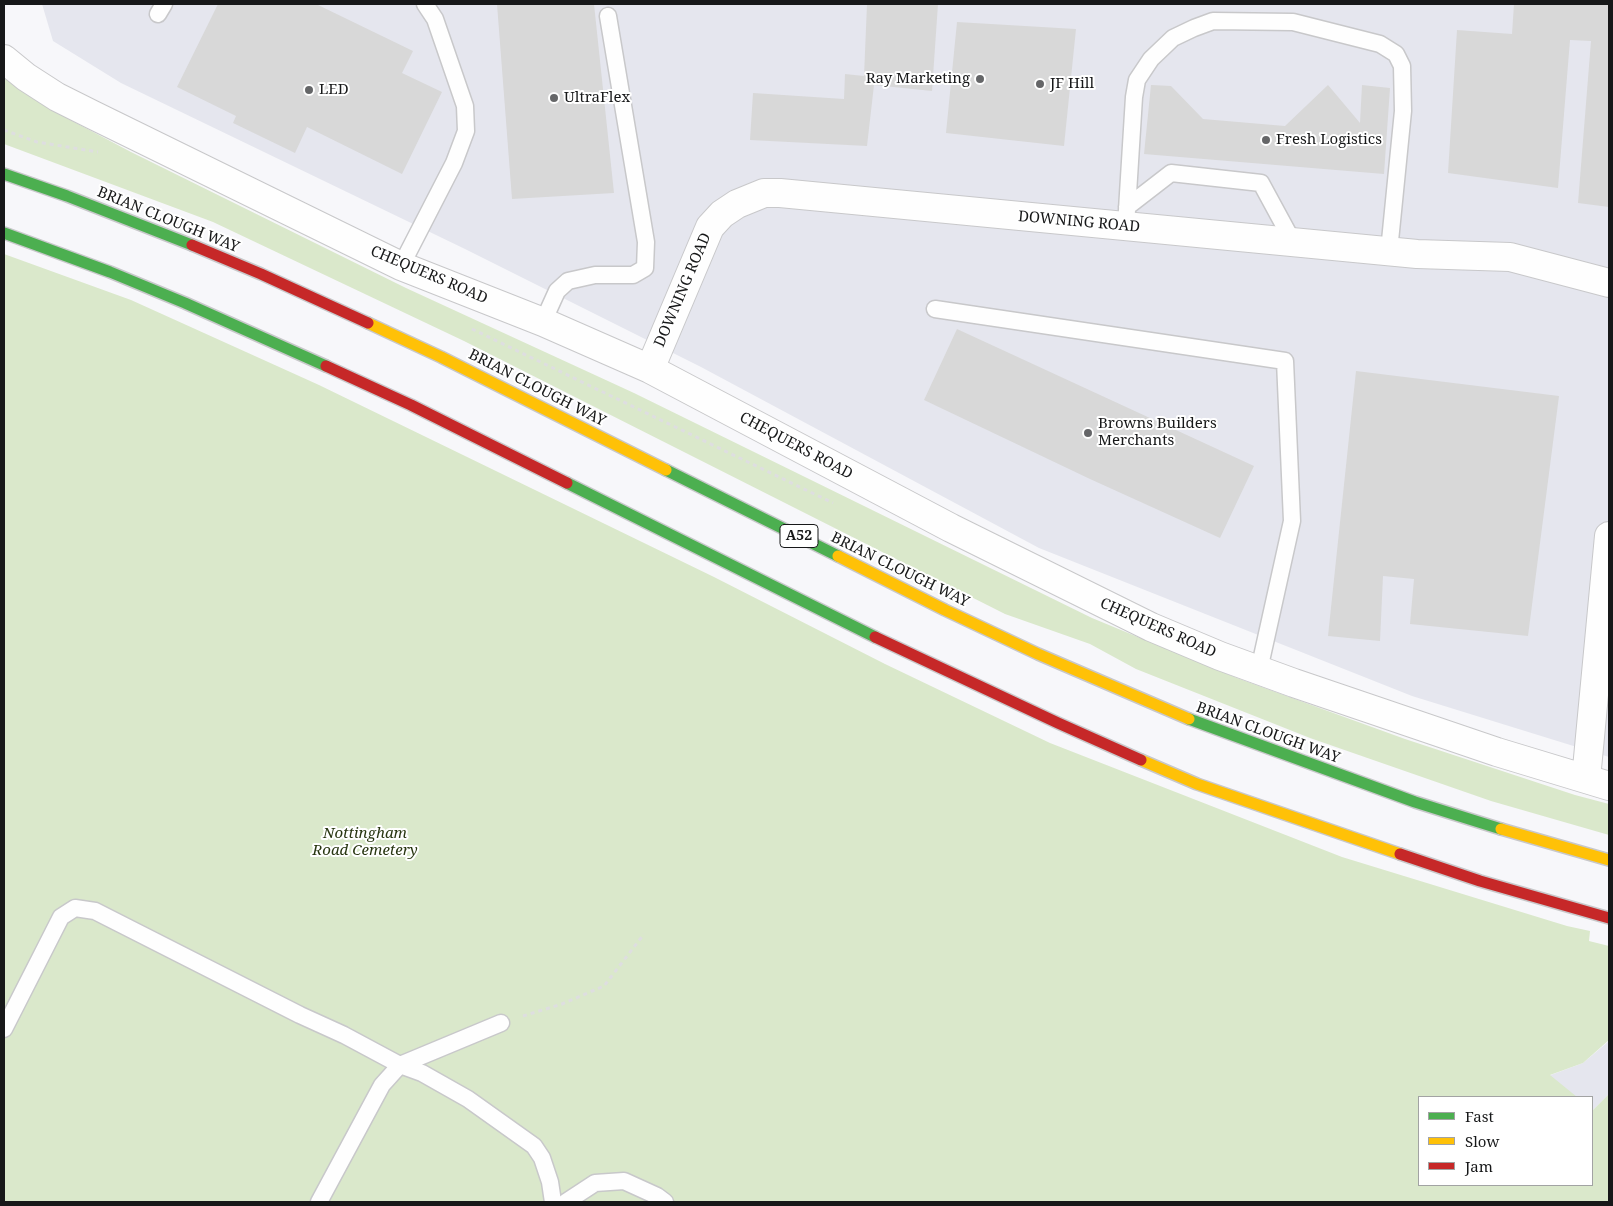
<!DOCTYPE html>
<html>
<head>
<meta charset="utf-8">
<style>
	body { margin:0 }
	#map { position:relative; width:1613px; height:1206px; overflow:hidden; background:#f7f7fa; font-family:"Noto Serif",serif }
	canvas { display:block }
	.frame { position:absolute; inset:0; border:5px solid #171819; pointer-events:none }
	.legend { position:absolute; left:1418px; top:1096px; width:175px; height:90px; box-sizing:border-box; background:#fff; border:1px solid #a2a3a3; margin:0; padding:6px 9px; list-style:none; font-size:15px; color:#171819 }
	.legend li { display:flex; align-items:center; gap:10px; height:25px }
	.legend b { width:25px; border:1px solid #a2a3a3 }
</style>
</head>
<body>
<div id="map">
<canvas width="1613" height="1206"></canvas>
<div class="frame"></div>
<ul class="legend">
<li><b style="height:6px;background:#4caf50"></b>Fast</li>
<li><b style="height:6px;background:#ffc107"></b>Slow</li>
<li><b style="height:6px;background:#c62828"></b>Jam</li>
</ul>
</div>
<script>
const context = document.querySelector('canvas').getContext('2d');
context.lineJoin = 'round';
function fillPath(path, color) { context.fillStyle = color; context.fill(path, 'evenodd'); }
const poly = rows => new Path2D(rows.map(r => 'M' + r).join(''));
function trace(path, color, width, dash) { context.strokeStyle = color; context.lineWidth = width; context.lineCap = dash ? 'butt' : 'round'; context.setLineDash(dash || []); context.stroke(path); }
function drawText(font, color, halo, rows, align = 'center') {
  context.font = font + ' "Noto Serif",serif'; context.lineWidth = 4; context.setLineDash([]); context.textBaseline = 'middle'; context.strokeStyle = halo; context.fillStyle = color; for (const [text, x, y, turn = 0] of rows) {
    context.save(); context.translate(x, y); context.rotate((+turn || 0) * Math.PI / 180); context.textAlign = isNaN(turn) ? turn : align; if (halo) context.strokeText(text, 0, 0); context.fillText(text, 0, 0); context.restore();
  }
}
fillPath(poly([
	[42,4,1609,4,1609,757,1412,696,1039,548,701,367,465,249,121,83,53,41],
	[1609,1041,1609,1094,1592,1111,1592,1097,1540,1097,1524,1085,1583,1063]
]), '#e5e6ee');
fillPath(poly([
	[4,73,63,116,131,152,406,288,634,393,1092,618,1237,678,1405,739,1575,795,1609,804,1609,835,1491,801,1310,738,1136,669,1090,644,1005,614,464,341,213,222,4,144],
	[4,254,131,300,319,385,714,577,885,664,1050,743,1342,857,1567,926,1590,931,1589,941,1609,946,1609,1040,1583,1063,1550,1075,1577,1097,1419,1097,1419,1185,1592,1185,1592,1109,1593,1110,1609,1094,1609,1202,4,1202]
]), '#dae8cb');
fillPath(poly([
	[218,4,316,4,413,51,402,73,442,92,402,174,307,127,295,153,233,123,236,116,177,87],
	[497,4,594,4,614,193,512,199],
	[867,4,938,4,932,91,874,85,867,146,750,140,753,93,844,99,845,74,864,76],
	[1514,4,1609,4,1609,207,1578,203,1591,41,1570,40,1558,188,1448,173,1457,30,1512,34],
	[957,22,1076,29,1064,146,946,133],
	[1151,85,1171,86,1203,119,1285,126,1328,85,1360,123,1362,85,1390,88,1384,174,1144,154],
	[957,329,1254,466,1220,538,1090,479,924,400],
	[1356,371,1559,396,1528,636,1410,624,1414,579,1383,576,1380,641,1328,636]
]), '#d8d8d8');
const lane = poly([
	[158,14,164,4],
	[1127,207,1171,173,1261,183,1293,242],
	[1126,226,1134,97,1137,80,1151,59,1173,38,1194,28,1213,21,1293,22,1380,44,1396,54,1402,66,1403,111,1389,251],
	[401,266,454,163,466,131,465,106,435,19,425,4],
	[935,309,1285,361,1292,521,1259,670],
	[543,322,557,291,568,281,595,275,633,275,645,268,646,242,608,16],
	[4,1029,61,917,75,908,95,911,300,1015,344,1035,400,1065,422,1073,468,1099,534,1146,542,1158,550,1182,553,1202],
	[319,1202,382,1085,400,1065,501,1023],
	[566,1202,595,1183,624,1181,657,1196,665,1202]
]);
const street = poly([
	[4,59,26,77,57,97,93,115,401,266,543,322,650,369,951,528,1151,627,1220,656,1294,683,1497,752,1609,786],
	[650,369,710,227,722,214,737,204,764,193,780,193,1417,254,1510,257,1609,283],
	[1586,779,1609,536]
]);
const fast = poly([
	[4,174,67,196,192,245],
	[4,233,110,272,185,303,326,366],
	[666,470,838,556],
	[567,483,875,637],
	[1189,719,1415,802,1501,829]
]);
const slow = poly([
	[368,323,441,357,666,470],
	[838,556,945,610,1038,654,1189,719],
	[1141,760,1197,784,1400,854],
	[1501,829,1609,860]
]);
const jam = poly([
	[192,245,261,274,368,323],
	[326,366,411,405,567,483],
	[875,637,1058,723,1141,760],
	[1400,854,1480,881,1609,918]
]);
trace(lane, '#c8c8ca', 19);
trace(street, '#c8c8ca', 30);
trace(fast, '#c8c8ca', 14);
trace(slow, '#c8c8ca', 14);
trace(jam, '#c8c8ca', 14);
trace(poly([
	[4,130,37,142,98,152],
	[472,329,833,503],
	[523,1016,562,1004,604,986,644,934]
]), '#dedee0', 3, [4, 4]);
trace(lane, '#fefefe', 16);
trace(street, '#fefefe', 28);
trace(fast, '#4caf50', 11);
trace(slow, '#ffc107', 11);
trace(jam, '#c62828', 11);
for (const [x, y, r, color] of [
	[980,79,5,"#656668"],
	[1040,84,5,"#656668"],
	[309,90,5,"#656668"],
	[554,98,5,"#656668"],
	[1266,140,5,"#656668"],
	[1088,433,5,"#656668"]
]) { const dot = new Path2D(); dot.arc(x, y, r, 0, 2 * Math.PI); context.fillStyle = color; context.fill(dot); trace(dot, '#fff', 2); }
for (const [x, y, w] of [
	[799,536,38]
]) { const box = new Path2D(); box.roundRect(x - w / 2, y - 11.5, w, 23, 4); context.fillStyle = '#fff'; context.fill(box); trace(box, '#171819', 1); }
drawText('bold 14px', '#171819', null, [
	["A52",799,536]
]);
drawText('15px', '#171819', '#fff', [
	["Ray Marketing",970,79,"right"],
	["JF Hill",1050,84],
	["LED",319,90],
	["UltraFlex",564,98],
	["Fresh Logistics",1276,140],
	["Browns Builders",1098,424],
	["Merchants",1098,441]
], 'left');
drawText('15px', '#171819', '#fff', [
	["BRIAN CLOUGH WAY",168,220,22],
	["DOWNING ROAD",1079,222,5],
	["CHEQUERS ROAD",429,275,23],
	["DOWNING ROAD",683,290,-67],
	["BRIAN CLOUGH WAY",537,388,27],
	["CHEQUERS ROAD",796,446,28],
	["BRIAN CLOUGH WAY",900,570,26],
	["CHEQUERS ROAD",1158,628,24],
	["BRIAN CLOUGH WAY",1268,733,20]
]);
drawText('italic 15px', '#283611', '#fff', [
	["Nottingham",365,834],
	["Road Cemetery",365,851]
]);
</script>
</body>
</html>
